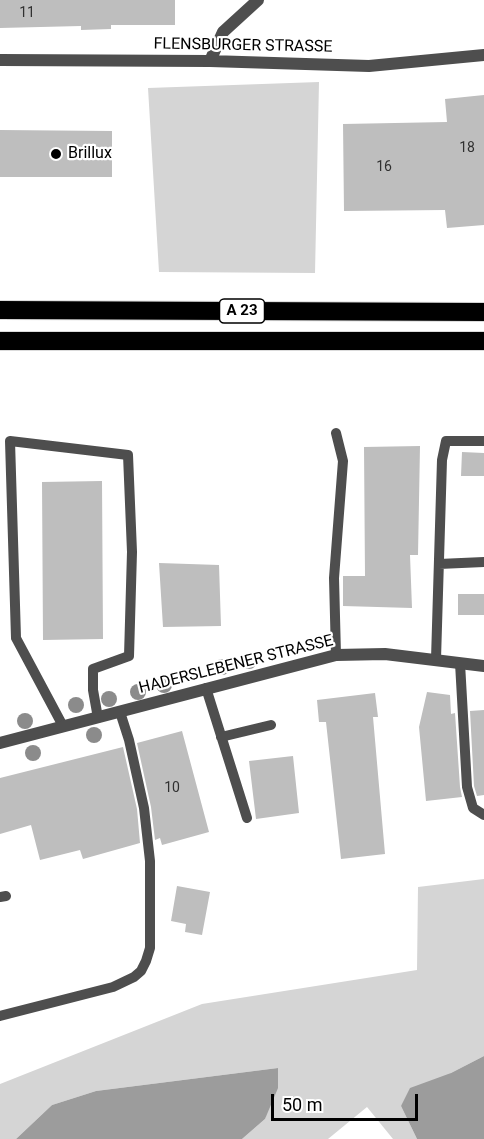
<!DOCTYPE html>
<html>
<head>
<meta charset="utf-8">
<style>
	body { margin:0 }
	#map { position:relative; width:484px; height:1139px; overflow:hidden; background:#fff; font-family:Roboto,sans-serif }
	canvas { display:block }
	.scale { position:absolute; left:271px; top:1094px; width:147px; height:27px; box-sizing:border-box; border:3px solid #000; border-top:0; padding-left:8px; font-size:18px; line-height:21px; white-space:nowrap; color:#000; -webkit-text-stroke:4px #fff; paint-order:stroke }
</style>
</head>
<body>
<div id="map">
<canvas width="484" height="1139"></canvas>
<div class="scale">50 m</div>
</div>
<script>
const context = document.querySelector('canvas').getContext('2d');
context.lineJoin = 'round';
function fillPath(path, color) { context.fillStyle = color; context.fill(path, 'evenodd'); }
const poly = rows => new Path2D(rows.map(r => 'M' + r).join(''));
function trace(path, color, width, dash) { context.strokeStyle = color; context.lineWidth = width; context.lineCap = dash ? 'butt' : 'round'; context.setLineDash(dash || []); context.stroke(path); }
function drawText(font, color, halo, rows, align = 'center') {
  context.font = font + ' Roboto,sans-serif'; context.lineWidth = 4.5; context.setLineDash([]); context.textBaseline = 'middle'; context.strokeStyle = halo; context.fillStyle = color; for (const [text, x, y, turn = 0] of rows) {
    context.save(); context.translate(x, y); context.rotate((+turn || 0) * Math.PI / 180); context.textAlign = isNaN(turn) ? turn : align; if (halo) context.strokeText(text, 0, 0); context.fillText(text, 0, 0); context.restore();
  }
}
fillPath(poly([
	[319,82,315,273,159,272,148,88],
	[484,879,484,1056,451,1073,401,1106,417,1139,393,1139,367,1107,328,1139,242,1139,265,1119,278,1068,96,1091,52,1105,16,1139,0,1139,0,1084,202,1004,417,970,418,887]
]), '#d5d5d5');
fillPath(poly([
	[484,1056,484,1139,417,1139,401,1106,410,1088,451,1073],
	[278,1068,278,1088,265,1119,242,1139,16,1139,52,1105,96,1091]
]), '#9c9c9c');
fillPath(poly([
	[0,0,175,0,175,25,111,25,111,29,81,30,81,26,0,28],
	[484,95,484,225,447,228,445,210,344,211,343,124,447,122,445,99],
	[0,130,112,131,112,177,0,177],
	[420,446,418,555,410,555,412,608,343,606,343,576,365,576,364,447],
	[462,452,484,453,484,476,461,476],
	[102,481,103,639,43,640,42,482],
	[159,563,219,565,221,626,163,627],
	[458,594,484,594,484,615,458,615],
	[427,692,450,695,451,714,455,713,460,787,462,797,426,801,419,727],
	[375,693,378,717,373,717,385,854,341,859,326,722,319,722,317,700],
	[484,710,484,795,477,796,474,786,470,711],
	[182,731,209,832,162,845,160,838,155,840,151,807,137,743],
	[123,747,137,809,140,843,83,859,80,850,40,860,31,825,0,834,0,778],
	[293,756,299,813,256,819,249,761],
	[177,886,210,892,202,935,185,932,186,924,171,921]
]), '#bebebe');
const motorway = poly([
	[0,310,484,312],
	[0,341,484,341]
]);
trace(motorway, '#dbdbdb', 20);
trace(poly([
	[336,433,343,461,334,578,336,655],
	[439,564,484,562],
	[436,659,442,460,446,441,484,441],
	[460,663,467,787,473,808,484,815],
	[206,688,247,818],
	[63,726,16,638,10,441,128,455,132,552,129,656,93,669,93,690,98,718],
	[221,737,271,725],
	[0,897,6,896],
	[0,1016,113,987,134,977,141,971,146,961,150,948,150,861,144,808,129,740,120,712]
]), '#4e4e4e', 10);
trace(poly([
	[0,60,210,61,369,66,484,55],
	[210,61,223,32,258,0],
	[0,743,336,655,385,654,484,666]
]), '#4e4e4e', 12);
trace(motorway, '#000', 18);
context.fillStyle = '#8b8b8b';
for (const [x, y] of [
	[249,661],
	[222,667],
	[164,685],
	[138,692],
	[109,699],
	[76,705],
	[25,721],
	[94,735],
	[33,753]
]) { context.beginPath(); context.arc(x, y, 8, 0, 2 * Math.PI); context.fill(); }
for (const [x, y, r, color] of [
	[56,154,6,"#000"]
]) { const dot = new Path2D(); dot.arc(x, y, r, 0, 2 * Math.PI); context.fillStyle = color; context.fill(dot); trace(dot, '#fff', 2); }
drawText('14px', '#303030', null, [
	["11",27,13],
	["18",467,148],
	["16",384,167],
	["10",172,788]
]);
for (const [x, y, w] of [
	[242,311,45]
]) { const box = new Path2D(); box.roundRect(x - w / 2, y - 12, w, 24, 4.5); context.fillStyle = '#fff'; context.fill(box); trace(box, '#000', 1.5); }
drawText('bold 15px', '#000', null, [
	["A 23",242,311]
]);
drawText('16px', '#000', '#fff', [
	["FLENSBURGER STRASSE",243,46,1],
	["HADERSLEBENER STRASSE",236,665,-14]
]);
drawText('16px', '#000', '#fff', [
	["Brillux",68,154]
], 'left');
</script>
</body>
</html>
